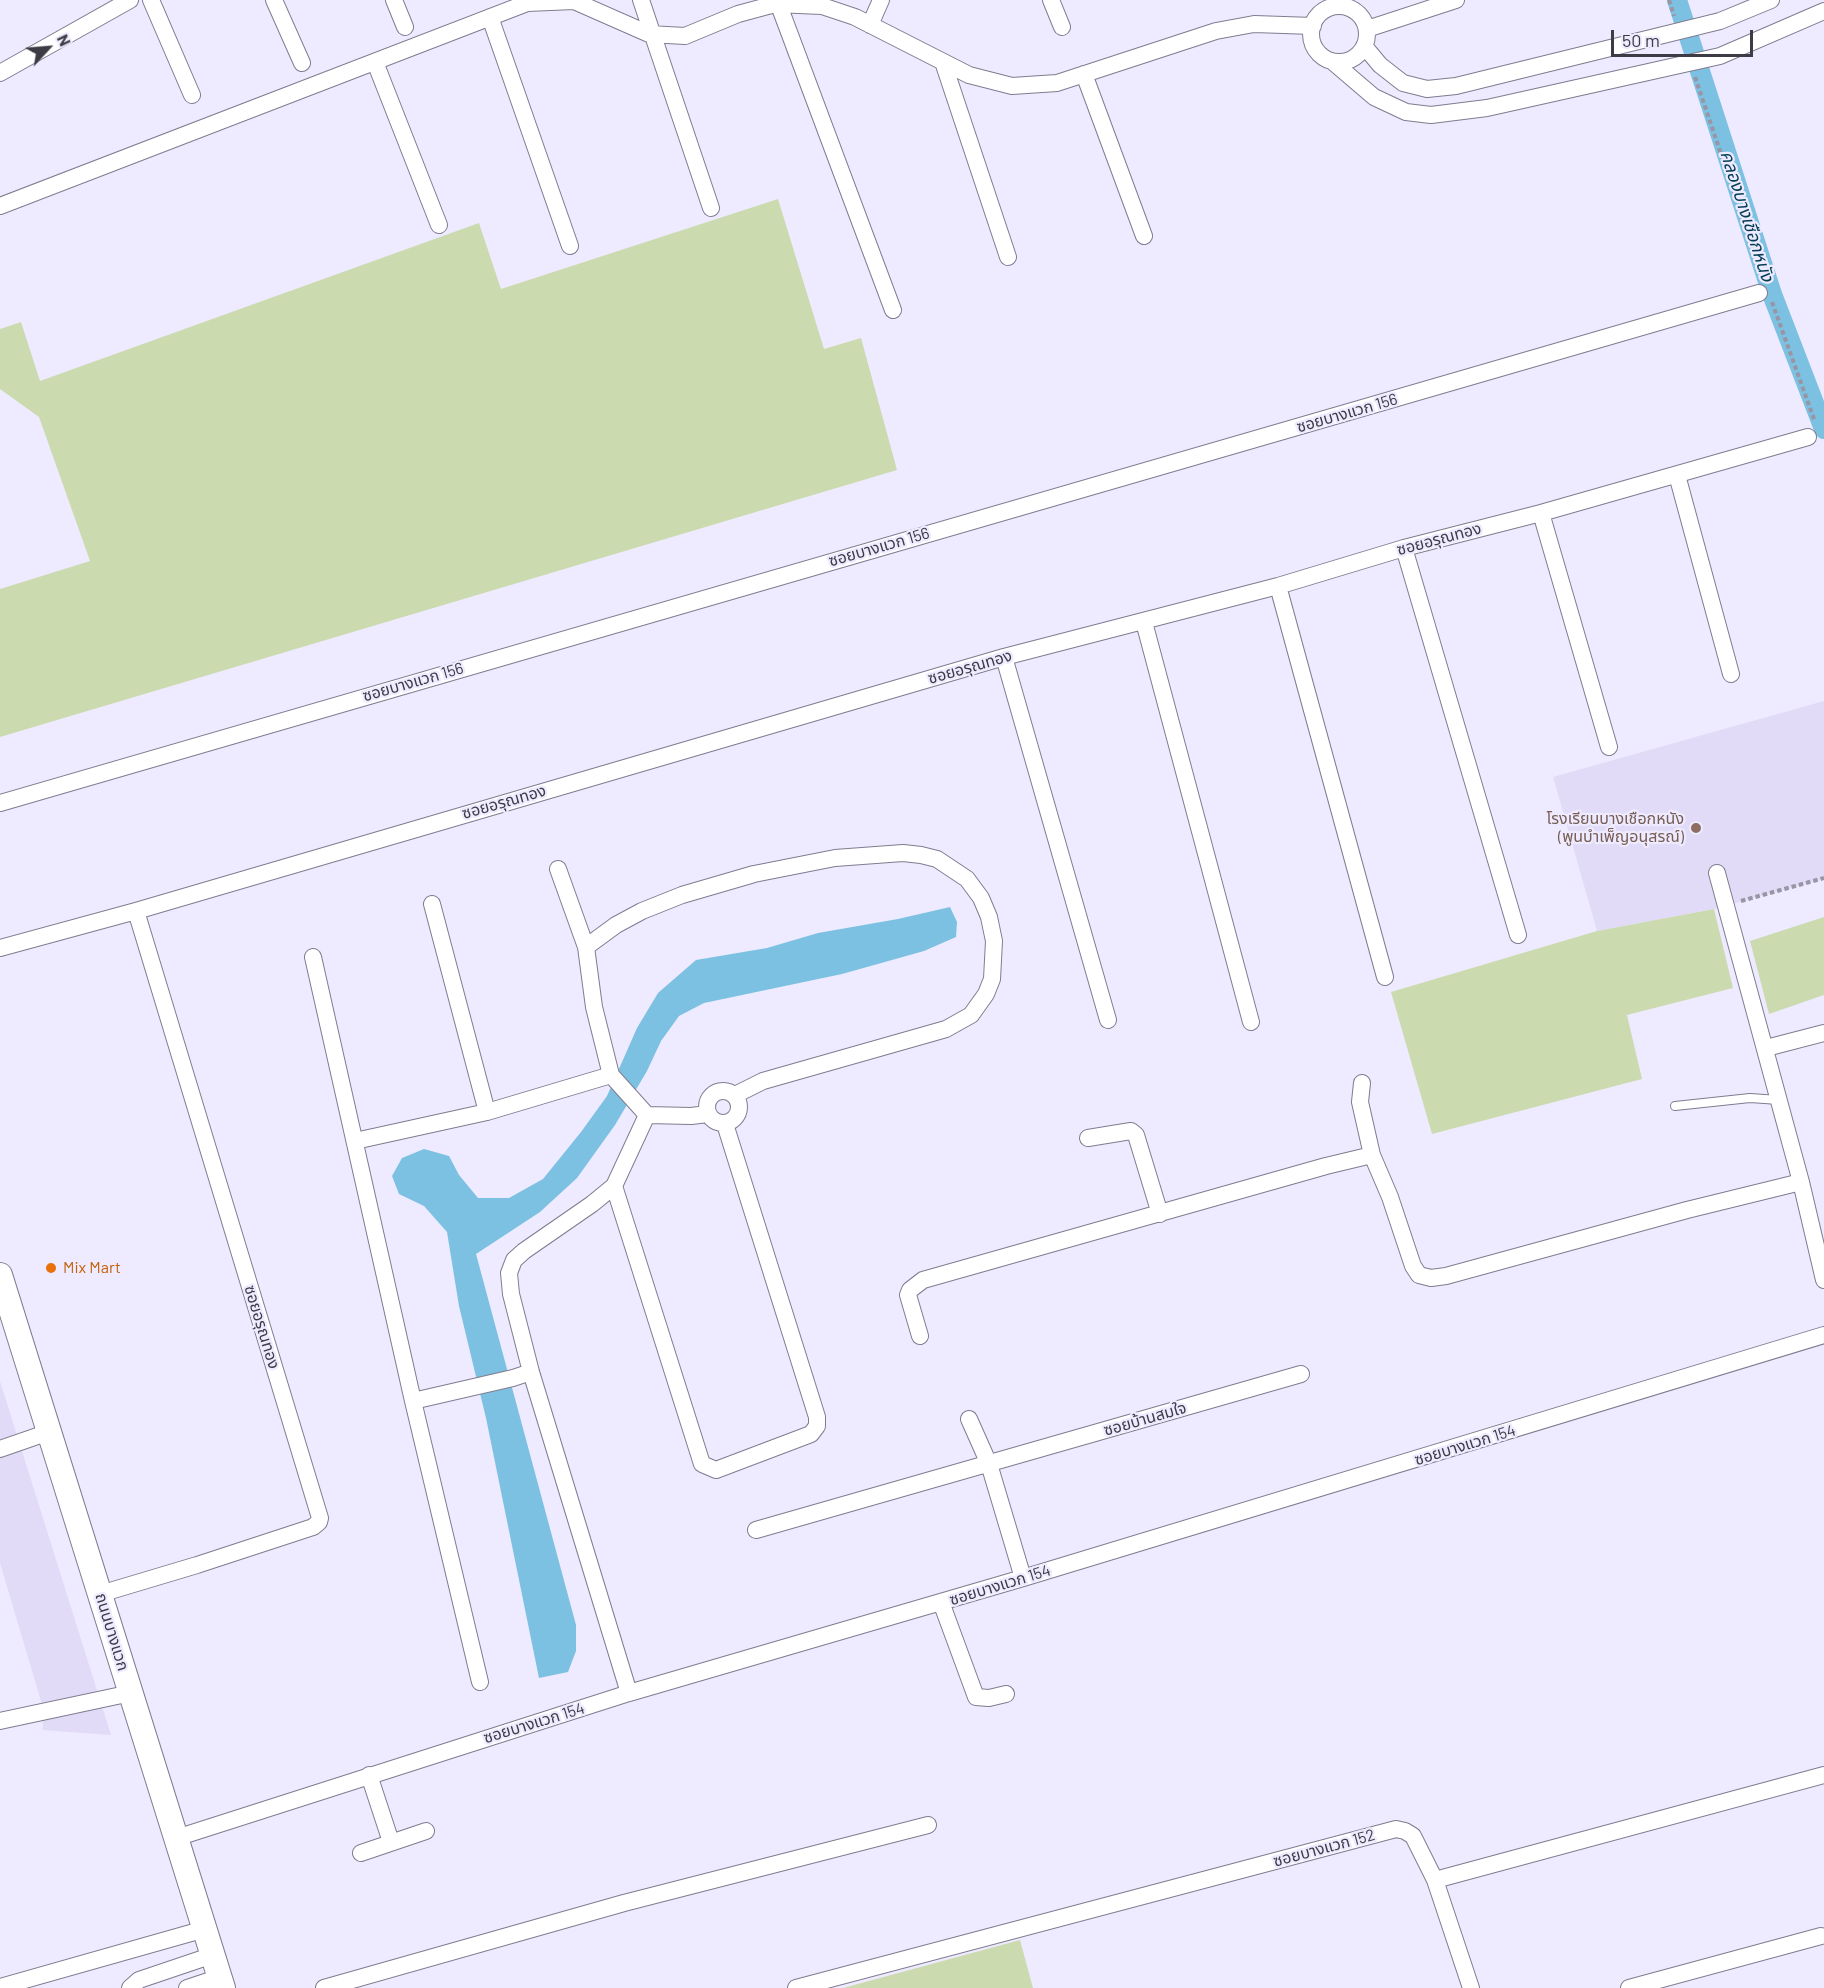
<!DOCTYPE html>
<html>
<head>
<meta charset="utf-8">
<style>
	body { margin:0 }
	#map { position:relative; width:1824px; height:1988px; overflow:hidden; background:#eeeaff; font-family:Barlow,sans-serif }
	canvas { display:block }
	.north { position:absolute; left:18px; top:18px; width:60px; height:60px; -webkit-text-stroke:4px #eeeaff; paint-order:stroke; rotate:64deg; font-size:16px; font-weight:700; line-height:24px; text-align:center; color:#3d3c44 }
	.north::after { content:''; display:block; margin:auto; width:21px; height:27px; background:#3d3c44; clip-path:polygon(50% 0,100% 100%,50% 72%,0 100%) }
	.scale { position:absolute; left:1611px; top:30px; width:142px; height:27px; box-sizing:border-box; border:3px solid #3d3c44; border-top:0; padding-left:8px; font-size:18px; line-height:21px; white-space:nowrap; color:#3d3c44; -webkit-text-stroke:4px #eeeaff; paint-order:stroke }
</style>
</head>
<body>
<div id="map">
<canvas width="1824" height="1988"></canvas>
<div class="north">N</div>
<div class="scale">50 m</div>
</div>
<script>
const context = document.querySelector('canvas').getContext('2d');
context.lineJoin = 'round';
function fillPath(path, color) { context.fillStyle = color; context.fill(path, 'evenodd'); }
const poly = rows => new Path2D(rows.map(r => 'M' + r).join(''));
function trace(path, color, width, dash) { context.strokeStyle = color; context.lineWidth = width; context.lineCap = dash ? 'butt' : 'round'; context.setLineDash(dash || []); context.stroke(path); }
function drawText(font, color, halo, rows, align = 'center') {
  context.font = font + ' Barlow,"Noto Sans Thai",sans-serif'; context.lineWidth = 4.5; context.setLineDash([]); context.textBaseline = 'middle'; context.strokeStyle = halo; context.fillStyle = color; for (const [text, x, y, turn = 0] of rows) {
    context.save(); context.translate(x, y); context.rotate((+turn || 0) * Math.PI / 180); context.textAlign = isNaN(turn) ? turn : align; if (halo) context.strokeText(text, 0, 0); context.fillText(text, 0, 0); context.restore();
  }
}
fillPath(poly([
	[1824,701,1824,879,1714,909,1597,931,1553,777],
	[0,1381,111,1735,43,1730,41,1701,0,1563]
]), '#e1dbf7');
fillPath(poly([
	[778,199,824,349,861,338,897,470,0,737,0,589,90,561,39,417,0,389,0,329,21,322,40,381,479,223,501,289],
	[1714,909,1733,988,1627,1015,1642,1079,1432,1134,1391,992,1597,931],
	[1824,917,1824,995,1769,1014,1750,941],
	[1020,1940,1033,1988,843,1988]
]), '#ccdbaf');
fillPath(poly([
	[950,907,957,922,956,937,924,951,842,974,704,1003,679,1016,661,1041,647,1071,615,1125,577,1178,540,1212,476,1254,576,1625,576,1651,568,1672,539,1678,486,1418,459,1306,447,1232,424,1206,399,1194,392,1176,402,1158,424,1149,449,1156,459,1175,478,1198,509,1198,543,1179,581,1132,607,1096,637,1028,658,993,696,960,767,948,818,933,898,919]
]), '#7cc1e1');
trace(poly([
	[1677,0,1772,294,1824,429]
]), '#7cc1e1', 20);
const lane = poly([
	[1675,1106,1750,1098,1779,1100]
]);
const street = poly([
	[151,0,192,95],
	[274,0,302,63],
	[394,0,405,27],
	[641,0,711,208],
	[777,0,893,310],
	[1051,0,1062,27],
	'1311 34a28 28 0 1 1 56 0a28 28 0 1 1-56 0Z',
	[490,17,570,246],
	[870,25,881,0],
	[1367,29,1456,0],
	[1365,47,1380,65,1403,83,1427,89,1456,86,1720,21,1771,0],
	[375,62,439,225],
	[943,62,1008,257],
	[1333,62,1374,97,1406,112,1431,115,1487,108,1720,56,1824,11],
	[0,73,130,0],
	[1084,74,1144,236],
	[0,206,527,3,574,1,649,34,685,36,738,14,775,4,822,6,855,17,969,75,1012,86,1057,83,1216,31,1254,24,1313,26],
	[1677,475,1731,674],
	[1541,513,1609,747],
	[1404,548,1518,935],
	[1278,586,1385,977],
	[1144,622,1251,1022],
	[1004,657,1108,1020],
	[0,803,1759,293],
	[558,869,586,947],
	[1717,873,1801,1182,1824,1280],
	[432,904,487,1112],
	[0,948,136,911,1004,657,1278,586,1404,548,1541,513,1808,437],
	[313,957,413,1401,480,1682],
	[1766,1048,1824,1033],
	[611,1075,594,1007,586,947,616,925,642,911,682,895,754,874,835,858,903,853,921,855,937,859,967,879,981,898,989,917,994,941,992,979,986,994,971,1015,946,1029,763,1081,735,1095],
	[1362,1083,1360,1102,1372,1155,1390,1197,1413,1266,1419,1275,1431,1278,1446,1276,1687,1210,1801,1182],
	'707 1107a16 16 0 1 1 32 0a16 16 0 1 1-32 0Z',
	[647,1115,691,1116,708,1114],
	[1088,1138,1131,1131,1136,1135,1160,1214],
	[355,1141,487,1112,611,1075,647,1115,614,1186,592,1204,524,1251,514,1260,509,1273,511,1294,531,1372,629,1693],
	[614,1186,702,1464,716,1470,811,1434,817,1426,817,1417,725,1124],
	[920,1336,908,1295,910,1290,923,1280,1326,1166,1372,1155],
	[413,1401,513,1378,531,1372],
	[969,1419,989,1464,1023,1578],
	[0,1449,49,1432],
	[756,1530,1301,1374],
	[100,1594,197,1565,313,1527,319,1522,320,1518,136,911],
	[941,1602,976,1697,989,1698,1006,1694],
	[0,1721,131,1693],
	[369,1775,391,1842],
	[176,1838,629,1693,1023,1578,1824,1335],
	[361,1853,426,1831],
	[1435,1880,1471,1988],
	[0,1987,205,1929],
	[130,1988,139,1980,213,1955],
	[187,1988,220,1977],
	[324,1988,624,1903,928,1825],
	[796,1988,1396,1829,1405,1831,1413,1836,1435,1880,1824,1775],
	[1629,1988,1821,1936]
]);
const secondary = poly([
	[0,1275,223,1988]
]);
trace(lane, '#807c8f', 10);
trace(street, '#807c8f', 18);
trace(secondary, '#807c8f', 26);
trace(poly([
	[1669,0,1674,16],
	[1695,77,1763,278],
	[1772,302,1815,422],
	[1741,901,1824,878]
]), '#9895a4', 4, [4.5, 3]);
trace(lane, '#fff', 8);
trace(street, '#fff', 16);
trace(secondary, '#fff', 24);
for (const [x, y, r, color] of [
	[1696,828,6,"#8d6e63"],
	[51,1268,6,"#e8710a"]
]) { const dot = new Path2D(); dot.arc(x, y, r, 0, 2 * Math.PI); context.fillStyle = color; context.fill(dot); trace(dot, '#eeeaff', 2); }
drawText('16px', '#3d3c44', '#eeeaff', [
	["ซอยบางแวก 156",1347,413,-16],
	["ซอยอรุณทอง",1439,539,-15],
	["ซอยบางแวก 156",879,547,-16],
	["ซอยอรุณทอง",970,667,-16],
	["ซอยบางแวก 156",413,682,-16],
	["ซอยอรุณทอง",504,802,-16],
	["ซอยอรุณทอง",262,1327,73],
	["ซอยบ้านสมใจ",1145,1419,-16],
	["ซอยบางแวก 154",1465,1445,-17],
	["ซอยบางแวก 154",1000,1585,-17],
	["ถนนบางแวก",112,1632,73],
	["ซอยบางแวก 154",534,1723,-17],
	["ซอยบางแวก 152",1324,1848,-15]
]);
drawText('16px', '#785e54', '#eeeaff', [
	["โรงเรียนบางเชือกหนัง",1684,819],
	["(พูนบำเพ็ญอนุสรณ์)",1684,837]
], 'right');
drawText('16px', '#c56008', '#eeeaff', [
	["Mix Mart",63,1268]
], 'left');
drawText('italic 18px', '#003d53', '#eeeaff', [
	["คลองบางเชือกหนัง",1747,216,72]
]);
</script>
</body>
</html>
